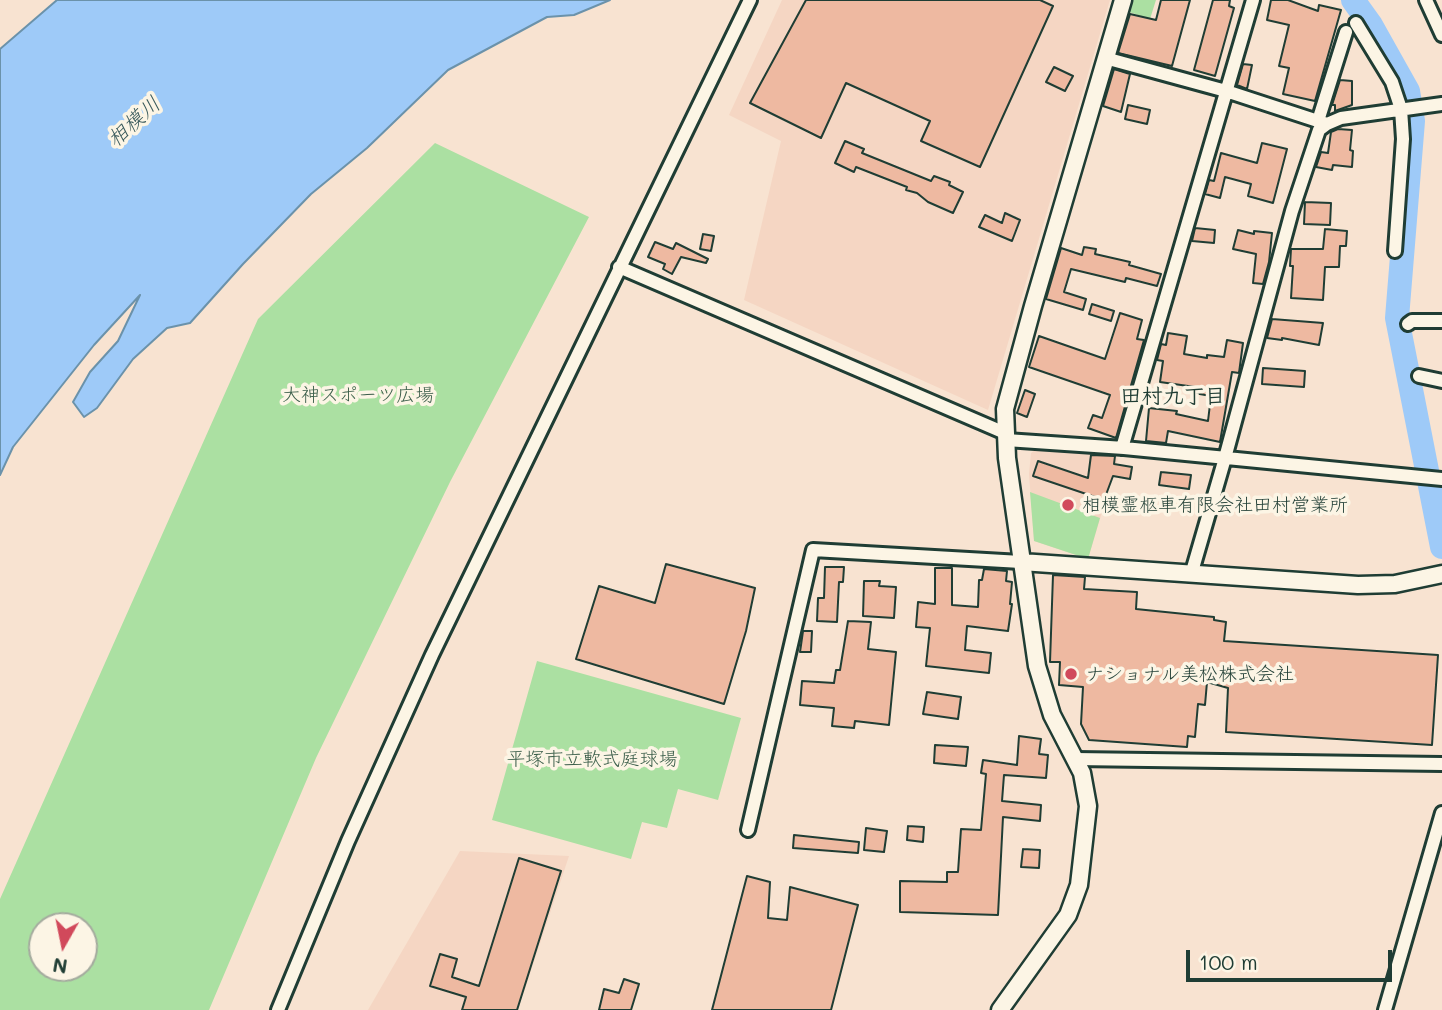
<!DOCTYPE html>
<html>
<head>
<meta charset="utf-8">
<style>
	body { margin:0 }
	#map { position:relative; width:1442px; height:1010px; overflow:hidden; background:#f8e3d1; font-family:Mali,sans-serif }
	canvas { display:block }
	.north { position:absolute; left:28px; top:912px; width:70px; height:70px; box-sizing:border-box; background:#fcf5e5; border:2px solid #a4ab9e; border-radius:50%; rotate:189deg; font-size:19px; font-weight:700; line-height:28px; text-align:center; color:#1f3d34 }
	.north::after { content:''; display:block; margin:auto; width:24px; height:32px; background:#d1495b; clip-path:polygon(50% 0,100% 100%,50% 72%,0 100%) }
	.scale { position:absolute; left:1186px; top:950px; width:206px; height:32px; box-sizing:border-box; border:4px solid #1f3d34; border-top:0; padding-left:9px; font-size:21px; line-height:24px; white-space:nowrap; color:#1f3d34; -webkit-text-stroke:5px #fcf5e5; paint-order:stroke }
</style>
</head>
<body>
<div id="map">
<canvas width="1442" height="1010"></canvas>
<div class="north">N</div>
<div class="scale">100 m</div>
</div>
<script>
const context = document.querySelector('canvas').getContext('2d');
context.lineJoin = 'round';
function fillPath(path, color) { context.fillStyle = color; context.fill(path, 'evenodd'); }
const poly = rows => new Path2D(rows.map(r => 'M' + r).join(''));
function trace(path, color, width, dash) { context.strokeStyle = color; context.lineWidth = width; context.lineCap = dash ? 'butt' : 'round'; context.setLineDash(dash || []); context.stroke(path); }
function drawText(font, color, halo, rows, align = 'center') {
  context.font = font + ' Mali,"Klee One",sans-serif'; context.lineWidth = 7; context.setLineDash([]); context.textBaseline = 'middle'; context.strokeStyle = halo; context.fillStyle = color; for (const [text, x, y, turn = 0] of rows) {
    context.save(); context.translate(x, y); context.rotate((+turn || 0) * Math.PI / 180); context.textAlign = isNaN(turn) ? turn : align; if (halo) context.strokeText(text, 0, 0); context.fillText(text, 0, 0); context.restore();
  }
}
fillPath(poly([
	[782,0,1110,0,988,410,744,300,781,141,729,115],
	[1036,449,1114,454,1118,459,1088,559,1034,541,1029,474,1031,453],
	[460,851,569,856,518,1010,368,1010]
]), '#f5d6c3');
fillPath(poly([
	[1132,0,1156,0,1150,19,1129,12],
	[435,143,589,217,450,482,316,758,209,1010,0,1010,0,899,258,319],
	[42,926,84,926,84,968,42,968],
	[1030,492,1100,518,1088,559,1034,541],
	[537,661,741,718,718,800,678,789,667,828,642,822,631,859,492,820]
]), '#abe0a2');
const water = poly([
	[57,0,610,0,574,15,547,17,448,70,367,148,311,194,243,264,190,323,167,328,133,359,97,408,84,417,73,402,90,372,118,341,140,295,94,345,13,447,0,475,0,49,57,0]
]);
fillPath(water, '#9ecaf8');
trace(water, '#6b92aa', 2);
trace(poly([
	[1353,0,1371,25,1408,91,1413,121,1397,318,1442,547]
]), '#9ecaf8', 24);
const building = poly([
	[806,0,1040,0,1053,6,980,167,921,141,930,121,846,83,821,138,750,103,806,0],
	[1161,0,1190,0,1172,66,1118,53,1130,14,1156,20,1161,0],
	[1213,0,1230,0,1229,6,1234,8,1215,76,1194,70,1213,0],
	[1271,0,1288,0,1318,11,1319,5,1341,10,1315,101,1283,94,1289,68,1279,66,1289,25,1267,20,1271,0],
	[1243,64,1252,65,1247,89,1237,85,1243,64],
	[1054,67,1073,76,1065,91,1046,82,1054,67],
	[1114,69,1130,74,1121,112,1103,106,1114,69],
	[1340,80,1352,81,1352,105,1335,111,1335,105,1332,105,1340,80],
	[1128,105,1150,110,1147,124,1125,119,1128,105],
	[1338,129,1352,130,1350,150,1353,151,1352,167,1333,165,1332,170,1316,167,1321,152,1328,153,1331,132,1338,129],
	[845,141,864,149,862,153,931,181,934,176,950,182,949,185,963,192,953,213,928,202,917,193,906,190,907,187,856,167,854,172,835,163,845,141],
	[1262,143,1287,149,1273,203,1248,196,1251,184,1225,177,1220,198,1205,194,1209,180,1214,181,1221,153,1257,163,1262,143],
	[1305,202,1331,203,1330,225,1304,224,1305,202],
	[1005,213,1020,220,1012,241,979,227,985,215,1002,223,1005,213],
	[1195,228,1215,230,1214,243,1192,241,1195,228],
	[1325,229,1347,231,1346,246,1340,246,1339,267,1325,267,1323,300,1291,298,1293,266,1290,266,1291,249,1323,249,1325,229],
	[1238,230,1254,234,1254,231,1272,233,1269,262,1263,284,1253,283,1256,254,1233,249,1238,230],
	[703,234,714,236,711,251,700,249,703,234],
	[655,242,673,249,676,243,708,259,706,263,681,257,672,274,663,269,665,264,648,257,655,242],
	[1084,247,1096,249,1095,254,1130,262,1129,265,1161,274,1157,286,1126,278,1125,282,1071,269,1064,292,1086,299,1083,310,1046,299,1061,248,1082,255,1084,247],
	[1092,304,1114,311,1111,321,1089,314,1092,304],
	[1120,313,1142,320,1137,339,1144,340,1116,438,1088,428,1093,415,1102,418,1110,395,1029,367,1039,336,1105,359,1120,313],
	[1272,319,1323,323,1319,345,1282,338,1282,340,1267,338,1272,319],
	[1168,333,1187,336,1184,354,1207,358,1207,355,1224,357,1227,340,1243,343,1239,373,1232,372,1220,442,1168,431,1166,443,1146,441,1149,408,1177,411,1176,414,1208,421,1211,396,1194,393,1195,387,1160,382,1163,361,1157,360,1161,344,1166,345,1168,333],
	[1263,368,1305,371,1304,387,1262,384,1263,368],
	[1025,390,1035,394,1027,417,1017,413,1025,390],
	[1091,455,1115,456,1114,464,1132,467,1130,479,1113,476,1104,500,1033,476,1038,461,1088,478,1091,455],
	[1161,472,1191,475,1189,489,1159,485,1161,472],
	[666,564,755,588,746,631,724,704,576,659,599,586,655,603,666,564],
	[825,567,844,567,843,582,839,582,837,622,817,621,818,598,824,598,825,567],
	[935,568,952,568,952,605,978,607,979,580,982,580,984,569,1007,571,1006,581,1012,582,1010,604,1012,604,1008,631,967,626,965,650,991,653,989,673,926,666,930,628,916,627,918,602,935,604,935,568],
	[1053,575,1085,577,1084,589,1137,592,1136,609,1214,617,1214,620,1226,622,1224,641,1438,655,1432,745,1226,732,1228,688,1207,682,1205,705,1198,704,1195,737,1188,736,1187,747,1089,740,1081,724,1083,687,1059,685,1060,662,1050,662,1053,575],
	[864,581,880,581,879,586,896,587,894,618,863,616,864,581],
	[848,621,871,622,868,649,896,652,889,725,855,721,854,728,832,726,834,708,800,705,802,681,834,683,836,670,840,670,848,621],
	[803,631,812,631,811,652,800,652,803,631],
	[927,692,961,697,958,719,923,714,927,692],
	[1019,736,1041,739,1039,754,1048,755,1046,778,1004,775,1002,801,1041,805,1040,821,1003,817,998,915,900,912,900,881,947,882,947,872,958,872,961,829,981,830,986,774,981,773,983,760,1017,765,1019,736],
	[935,745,968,747,966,766,934,763,935,745],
	[908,826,924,827,923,842,907,840,908,826],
	[866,828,887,831,884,852,864,850,866,828],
	[794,835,859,842,858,853,793,848,794,835],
	[1023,849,1040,850,1039,868,1021,867,1023,849],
	[519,858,561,871,517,1010,462,1010,466,997,430,986,440,954,457,959,452,977,479,986,519,858],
	[747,876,770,882,768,918,787,920,790,887,858,905,831,1010,712,1010,747,876],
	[624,979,639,984,631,1010,599,1010,604,989,619,993,624,979]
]);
fillPath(building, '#eeb9a1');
trace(building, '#1f3d34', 2);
const minor = poly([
	[1426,0,1442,35],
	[1356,23,1392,82,1401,109,1403,139,1395,251],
	[1105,58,1226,91,1327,124],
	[1318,121,1346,32],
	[619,267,1005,433],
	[1408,324,1412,321,1442,321],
	[1419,376,1442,381],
	[1006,440,1124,448,1442,479],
	[1122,448,1253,0],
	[1191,575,1225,458,1292,211,1319,130,1327,124,1341,118,1442,104],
	[1075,759,1442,764],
	[748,830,813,550,1021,562],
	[278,1010,348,841,432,655,750,0],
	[1385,1010,1442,813]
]);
const tertiary = poly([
	[1021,562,1358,585,1395,584,1442,574],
	[1000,1010,1068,915,1079,885,1088,806,1082,773,1052,715,1037,666,1007,458,1005,409,1033,306,1123,0]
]);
trace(minor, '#1f3d34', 18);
trace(tertiary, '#1f3d34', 21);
trace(minor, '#fcf5e5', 12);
trace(tertiary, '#fcf5e5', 16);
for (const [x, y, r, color] of [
	[1068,505,7,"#d1495b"],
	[1071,674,7,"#d1495b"]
]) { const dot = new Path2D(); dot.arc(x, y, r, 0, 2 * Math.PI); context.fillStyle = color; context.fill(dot); trace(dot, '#fcf5e5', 2.5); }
drawText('19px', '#3b5e4a', '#fcf5e5', [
	["大神スポーツ広場",358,395],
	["平塚市立軟式庭球場",592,759]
]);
drawText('19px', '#1f3d34', '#fcf5e5', [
	["相模霊柩車有限会社田村営業所",1082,505],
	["ナショナル美松株式会社",1085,674]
], 'left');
drawText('italic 21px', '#38595b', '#fcf5e5', [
	["相模川",134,122,-42]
]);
drawText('bold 21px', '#1f3d34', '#fcf5e5', [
	["田村九丁目",1173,397]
]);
</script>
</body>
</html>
